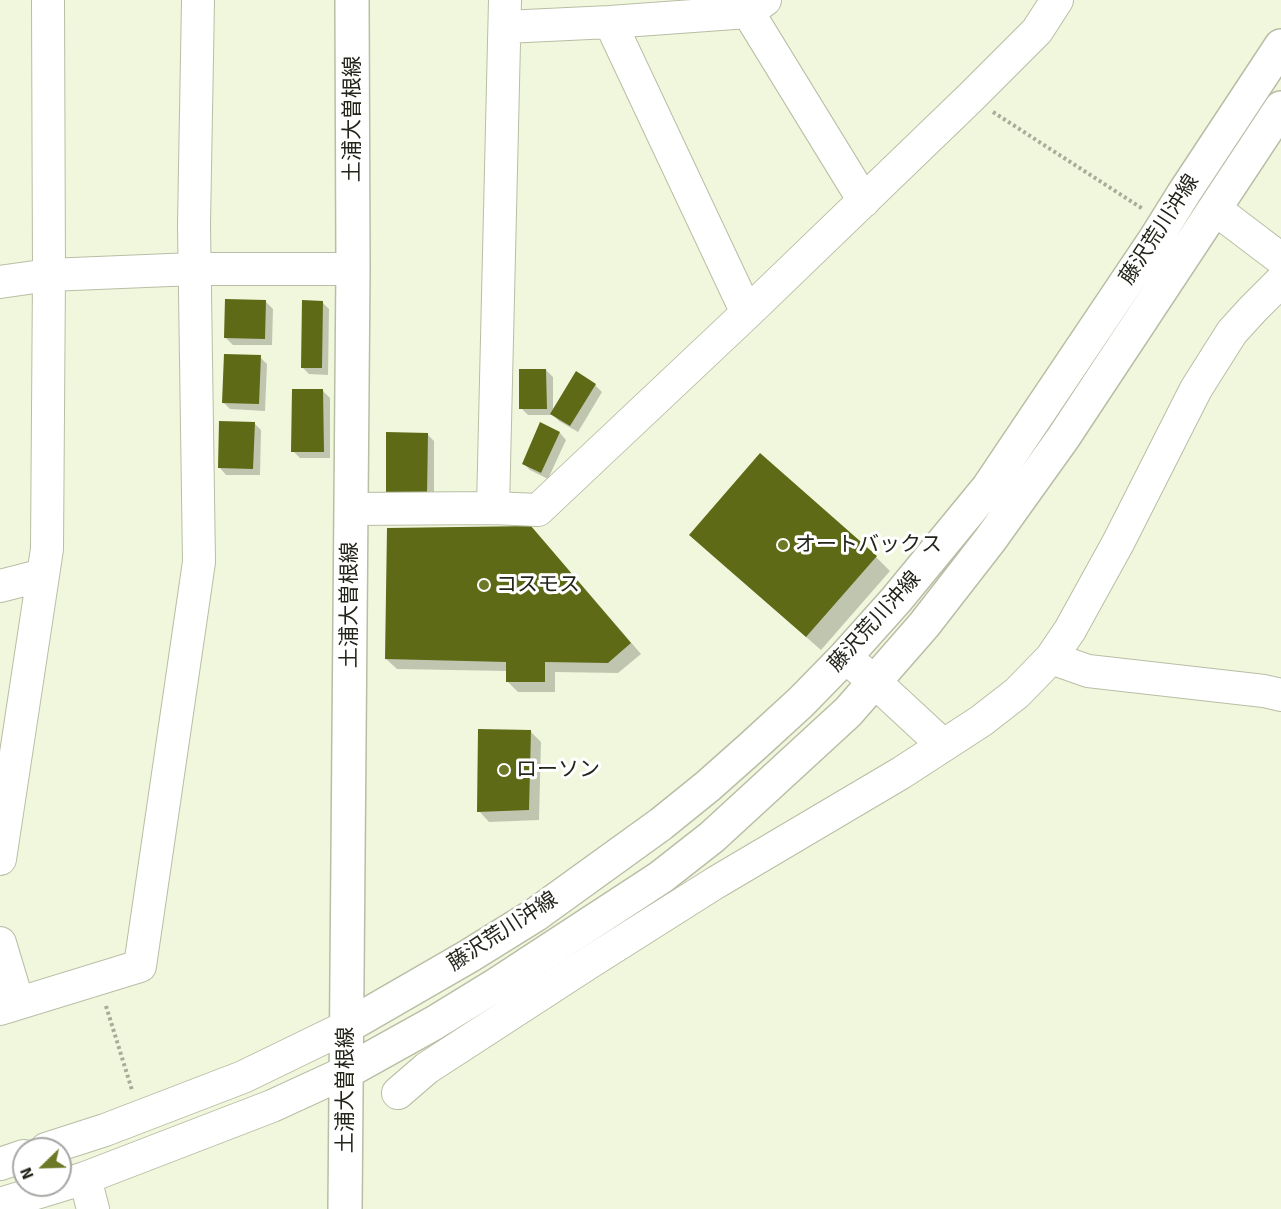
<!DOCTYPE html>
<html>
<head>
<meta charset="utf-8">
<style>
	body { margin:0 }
	#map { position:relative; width:1281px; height:1209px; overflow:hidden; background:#f1f7dd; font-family:Signika,sans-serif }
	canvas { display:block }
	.north { position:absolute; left:12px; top:1137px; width:60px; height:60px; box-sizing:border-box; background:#fff; border:2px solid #a7a8a4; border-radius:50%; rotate:247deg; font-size:16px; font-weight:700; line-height:24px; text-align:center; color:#23251b }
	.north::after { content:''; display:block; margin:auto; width:21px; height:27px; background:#6d7926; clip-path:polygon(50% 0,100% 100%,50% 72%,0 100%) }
</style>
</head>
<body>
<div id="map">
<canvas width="1281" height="1209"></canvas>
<div class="north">N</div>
</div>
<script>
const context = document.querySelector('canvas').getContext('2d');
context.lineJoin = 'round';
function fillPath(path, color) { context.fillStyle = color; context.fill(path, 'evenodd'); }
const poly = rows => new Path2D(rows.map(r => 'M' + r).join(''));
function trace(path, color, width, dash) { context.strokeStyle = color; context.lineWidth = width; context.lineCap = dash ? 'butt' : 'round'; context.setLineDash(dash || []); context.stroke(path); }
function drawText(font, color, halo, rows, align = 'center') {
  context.font = font + ' Signika,"Noto Sans JP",sans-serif'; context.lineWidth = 6; context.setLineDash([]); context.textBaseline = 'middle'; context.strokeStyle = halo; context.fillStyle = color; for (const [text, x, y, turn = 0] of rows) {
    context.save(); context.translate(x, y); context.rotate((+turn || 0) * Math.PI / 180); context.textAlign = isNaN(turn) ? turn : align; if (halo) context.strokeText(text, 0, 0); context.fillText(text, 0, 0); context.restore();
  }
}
fillPath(poly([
	[266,302,273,309,272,345,233,345,226,338],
	[322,302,329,309,328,375,309,374,302,367],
	[260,357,267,364,265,411,230,409,223,402],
	[546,370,553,377,553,413,595,385,602,392,578,432,559,421,553,415,528,415,521,408],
	[323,391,330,398,330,458,300,458,293,451],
	[254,423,261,430,260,475,226,475,220,468],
	[560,433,566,440,548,479,530,470,523,463],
	[427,434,434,441,434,502,394,501],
	[760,455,876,557,890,571,821,650,705,549],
	[542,539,641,654,618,673,555,672,555,692,518,692,507,681,507,671,397,669,386,659],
	[530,731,541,742,539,820,489,822,479,811]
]), '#0003');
fillPath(poly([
	[225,299,266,300,265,339,224,338],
	[302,300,323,301,322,368,301,368],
	[224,354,261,355,259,404,222,403],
	[519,369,546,369,547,409,519,409],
	[576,371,596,384,570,426,550,414],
	[292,389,323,389,324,452,291,452],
	[219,421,255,422,253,469,218,468],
	[540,422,560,432,541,473,522,464],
	[386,432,428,433,427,496,386,495],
	[760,453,877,556,806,637,689,535],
	[531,526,631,643,608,663,545,662,545,682,506,682,506,662,385,659,387,528],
	[478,729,531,730,529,810,477,812]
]), '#5e6a16');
const minor = poly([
	[748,12,864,201],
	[610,22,747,313],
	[505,27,610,22,748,12,765,0],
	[1215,209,1281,259],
	[0,282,49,275,194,269,336,269],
	[493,508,505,0],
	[351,509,493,508,538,510,747,313,971,97,1037,31,1057,0],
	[0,586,43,575],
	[845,657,875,682,943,745],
	[1051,658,1088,671,1264,691,1281,695],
	[0,859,47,549,49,275,48,0],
	[0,943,18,1003],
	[0,1009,140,966,199,562,194,225,198,0],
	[398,1093,427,1068,587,964,715,883,901,773,981,721,1017,693,1051,658,1070,630,1118,543,1196,389,1232,332,1253,309,1281,281],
	[46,1149,105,1130,243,1077,346,1027],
	[0,1164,24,1156],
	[85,1178,93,1209],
	[0,1204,85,1178,272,1106,346,1072]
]);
const major = poly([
	[346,1027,469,956,535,915,661,824,708,786,753,746,801,702,845,657,896,600,988,488,1156,238,1184,193,1281,46],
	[346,1072,434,1023,496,985,661,877,712,837,848,712,924,625,990,540,1063,438,1281,108],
	[345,1209,353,268,352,0]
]);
trace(minor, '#b8bea5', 34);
trace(major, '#b8bea5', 36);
trace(poly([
	[993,112,1143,209],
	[106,1006,132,1090]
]), '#a8ac98', 4, [3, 3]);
trace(minor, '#fff', 32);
trace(major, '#fff', 33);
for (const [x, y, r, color] of [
	[783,545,6,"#6d7926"],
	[484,585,6,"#6d7926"],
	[504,770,6,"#6d7926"]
]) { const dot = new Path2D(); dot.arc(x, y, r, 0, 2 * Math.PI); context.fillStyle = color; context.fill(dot); trace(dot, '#fff', 2); }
drawText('21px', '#23251b', '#fff', [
	["土浦大曽根線",353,119,-90],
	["藤沢荒川沖線",1160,230,-57],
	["土浦大曽根線",350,605,-90],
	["藤沢荒川沖線",875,622,-48],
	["藤沢荒川沖線",503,932,-33],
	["土浦大曽根線",346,1090,-90]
]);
drawText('21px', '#23251b', '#fff', [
	["オートバックス",795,545],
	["コスモス",496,585],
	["ローソン",516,770]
], 'left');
</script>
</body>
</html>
